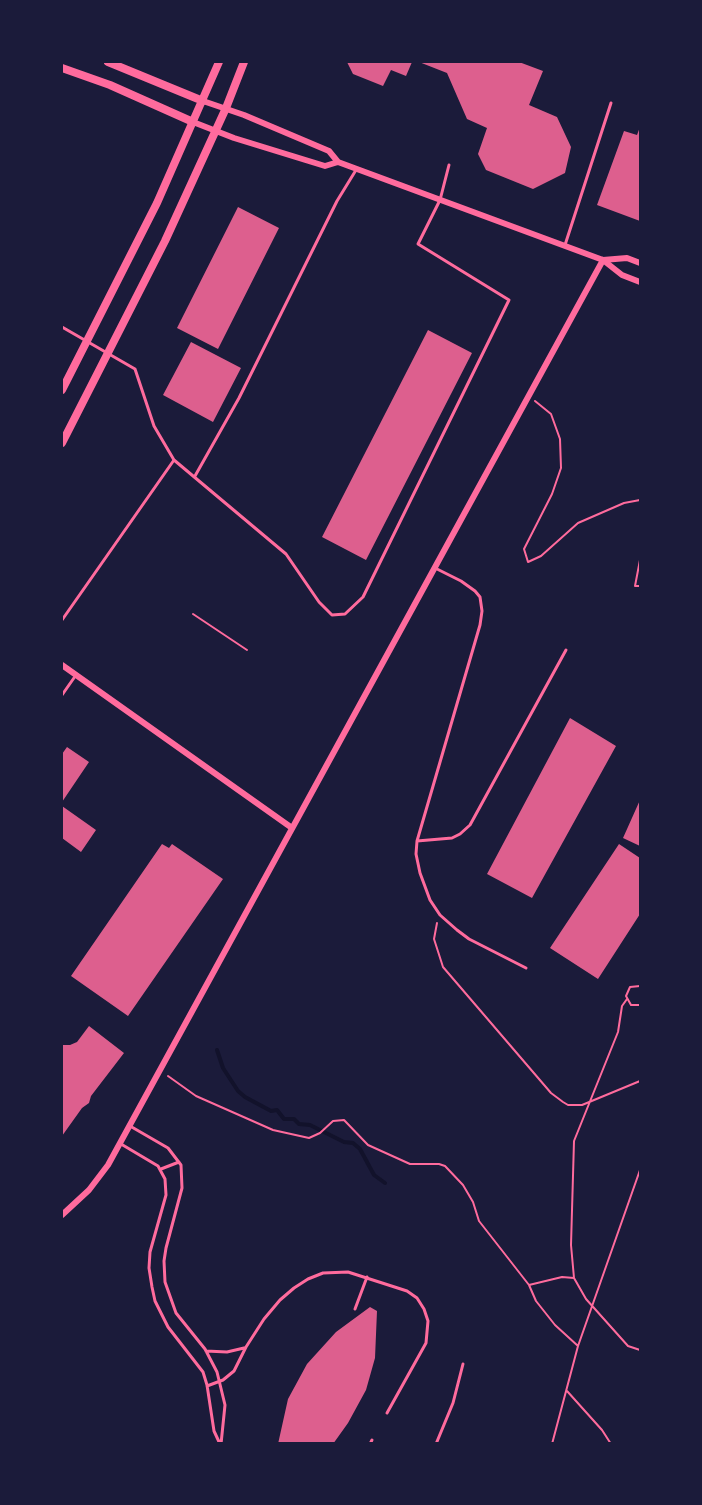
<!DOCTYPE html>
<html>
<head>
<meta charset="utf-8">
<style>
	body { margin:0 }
	#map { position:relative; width:702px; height:1505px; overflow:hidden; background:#1b1b3a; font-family:Barlow,sans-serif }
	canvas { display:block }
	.frame { position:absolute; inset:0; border:63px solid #1b1b3a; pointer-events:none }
</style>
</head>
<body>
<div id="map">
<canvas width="702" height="1505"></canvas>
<div class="frame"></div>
</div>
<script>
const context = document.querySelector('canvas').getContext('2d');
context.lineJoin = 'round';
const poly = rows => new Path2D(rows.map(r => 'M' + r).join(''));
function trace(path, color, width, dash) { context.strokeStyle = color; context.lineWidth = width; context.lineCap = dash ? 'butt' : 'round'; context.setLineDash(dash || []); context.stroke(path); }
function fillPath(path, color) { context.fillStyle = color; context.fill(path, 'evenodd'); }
trace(poly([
	[217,1050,223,1068,238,1091,245,1097,271,1111,277,1110,284,1119,294,1119,299,1124,310,1125,344,1142,353,1143,360,1149,374,1175,385,1183]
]), '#12122b', 4);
fillPath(poly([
	[347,62,412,62,406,76,391,70,383,86,353,74],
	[419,62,519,62,543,71,529,105,557,117,571,147,565,173,533,189,486,170,478,154,487,128,467,119,447,73],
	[640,127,640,221,597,205,624,131,637,135],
	[238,207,279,228,218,349,177,328],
	[428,330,472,353,366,560,322,537],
	[191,342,241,368,213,422,163,395],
	[570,718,616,746,532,898,487,874],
	[67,747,89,762,62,802,62,754],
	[640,800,640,846,623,838],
	[62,806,96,830,81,852,62,838],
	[162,844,169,848,172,844,223,879,128,1016,71,976],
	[619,844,640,858,640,914,598,979,550,948],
	[89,1026,124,1053,91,1096,89,1103,82,1108,62,1136,62,1045,70,1045,77,1042],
	[370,1307,377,1311,375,1358,366,1390,348,1423,333,1444,278,1444,288,1399,307,1364,336,1332]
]), '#dd5f8e');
trace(poly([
	[535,401,551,414,560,439,561,468,552,494,524,549,528,562,541,556,578,523,624,503,640,500],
	[640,560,635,586,640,586],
	[193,614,247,650],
	[437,923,434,939,443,967,551,1093,563,1102,568,1105,582,1105,640,1081],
	[640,986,630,987,626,996,631,1005,640,1005],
	[627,999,622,1006,618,1032,574,1141,571,1245,574,1278,586,1299,628,1346,640,1350],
	[168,1076,196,1096,273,1130,309,1138,320,1133,333,1121,344,1120,368,1145,410,1164,439,1164,445,1166,463,1185,473,1202,479,1221,529,1285,536,1301,555,1325,578,1346],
	[529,1285,562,1277,574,1278],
	[567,1391,602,1430,611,1444],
	[552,1444,578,1346,640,1170]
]), '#ff6b9d', 2);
trace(poly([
	[565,245,611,103],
	[62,327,135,369,154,426,174,460,286,554,319,602,332,615,345,614,363,597,509,300,418,244,440,200,449,165],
	[195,476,239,398,337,201,356,170],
	[435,568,461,581,475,591,480,597,482,611,480,625,417,841,416,854,420,873,430,900,440,915,457,930,469,939,526,968],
	[62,620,174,460],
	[62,695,76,675],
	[417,841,452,838,460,834,470,825,566,650],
	[130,1126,168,1148,181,1165,182,1188,166,1248,164,1261,165,1282,176,1313,205,1349,217,1372,225,1405,221,1444],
	[121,1144,158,1166,165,1179,166,1195,150,1252,149,1268,152,1287,155,1301,168,1327,203,1372,207,1385,214,1431,220,1444],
	[161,1169,179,1162],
	[355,1309,367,1277],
	[206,1351,227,1352,244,1348],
	[207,1386,223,1380,234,1371,246,1347,264,1319,280,1300,294,1288,308,1279,323,1273,348,1272,407,1291,417,1298,424,1309,428,1321,426,1343,387,1413],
	[370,1444,372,1440],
	[436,1444,453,1403,463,1364]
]), '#ff6b9d', 3);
trace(poly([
	[203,101,244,115,329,151,338,162,603,260,622,275,640,282],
	[193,122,234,138,325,166,338,162],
	[603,260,627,258,640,263],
	[62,665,292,828],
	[62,1215,89,1190,108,1165,603,260]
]), '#ff6b9d', 6);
trace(poly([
	[108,62,203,101],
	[62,68,110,85,193,122],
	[62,390,157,203,219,62],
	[62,443,165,241,226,108,244,62]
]), '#ff6b9d', 8);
</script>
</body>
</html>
